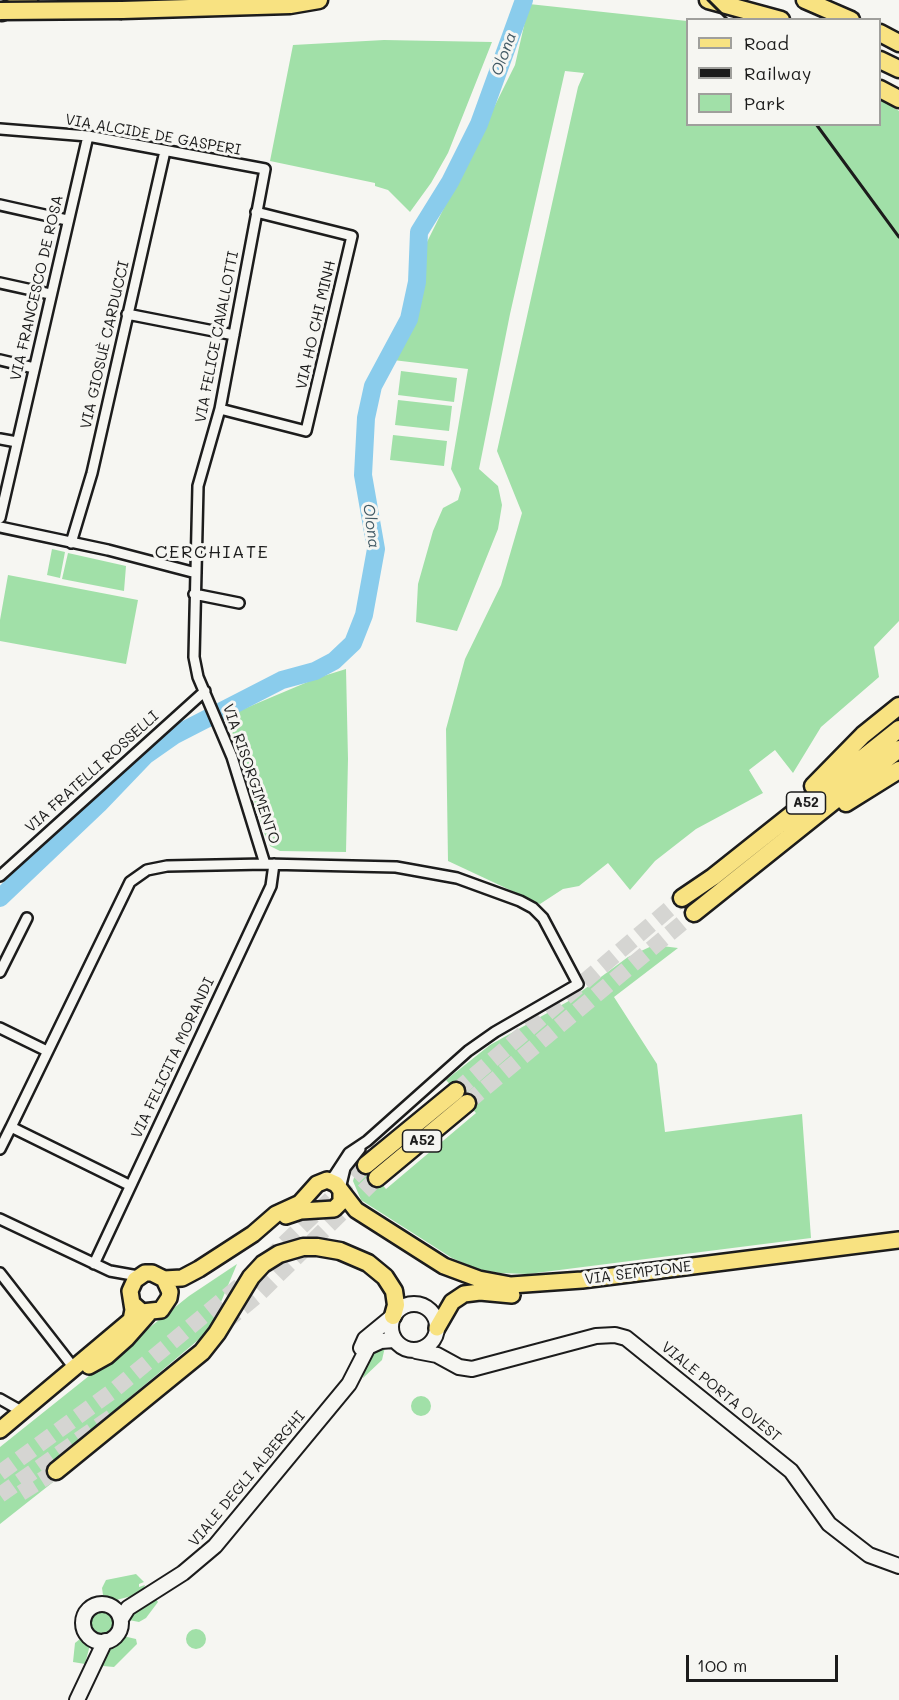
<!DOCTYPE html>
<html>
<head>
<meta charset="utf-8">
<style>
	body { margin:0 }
	#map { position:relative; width:899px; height:1700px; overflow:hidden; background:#f6f6f2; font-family:Mali,sans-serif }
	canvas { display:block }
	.legend { position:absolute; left:686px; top:18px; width:195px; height:108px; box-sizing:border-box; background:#f6f6f2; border:2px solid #9f9f9c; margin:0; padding:8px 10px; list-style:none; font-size:18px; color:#1c1c1c }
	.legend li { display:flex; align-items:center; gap:12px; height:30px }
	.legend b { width:30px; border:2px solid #9f9f9c }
	.scale { position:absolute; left:686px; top:1655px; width:152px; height:27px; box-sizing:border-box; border:3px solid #1c1c1c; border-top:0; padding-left:8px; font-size:18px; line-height:21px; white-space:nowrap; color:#1c1c1c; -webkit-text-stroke:4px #f6f6f2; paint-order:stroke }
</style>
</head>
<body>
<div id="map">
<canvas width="899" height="1700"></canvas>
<ul class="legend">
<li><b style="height:8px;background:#f8e281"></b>Road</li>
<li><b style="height:8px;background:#1c1c1c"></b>Railway</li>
<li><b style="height:16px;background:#a1e0a8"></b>Park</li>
</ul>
<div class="scale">100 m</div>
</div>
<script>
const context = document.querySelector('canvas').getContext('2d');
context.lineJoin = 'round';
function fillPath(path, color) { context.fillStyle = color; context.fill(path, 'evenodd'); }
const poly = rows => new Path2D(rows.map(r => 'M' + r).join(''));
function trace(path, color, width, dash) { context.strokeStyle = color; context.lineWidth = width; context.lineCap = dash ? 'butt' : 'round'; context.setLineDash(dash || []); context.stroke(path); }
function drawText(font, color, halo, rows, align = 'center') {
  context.font = font + ' Mali,sans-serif'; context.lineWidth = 6; context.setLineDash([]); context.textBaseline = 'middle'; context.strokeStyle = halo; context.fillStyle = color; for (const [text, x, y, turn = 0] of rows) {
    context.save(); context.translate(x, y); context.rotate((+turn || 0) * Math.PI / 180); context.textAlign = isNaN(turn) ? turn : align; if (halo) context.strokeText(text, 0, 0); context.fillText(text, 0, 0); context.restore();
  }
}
fillPath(poly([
	[529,4,687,21,688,124,880,124,880,99,899,111,899,621,874,647,879,677,821,727,793,773,775,750,749,770,763,793,696,829,655,861,630,890,608,863,579,886,563,889,540,904,448,861,446,729,465,659,501,585,522,513,497,451,578,87,584,73,565,71,510,314,479,469,498,486,502,505,498,529,457,631,416,622,418,584,433,531,443,508,458,500,461,489,451,469,468,369,393,360,421,300,425,246,515,65],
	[384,40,492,42,448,153,431,183,410,212,388,190,375,186,375,183,270,161,293,45],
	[401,371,457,378,454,402,398,395],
	[398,400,452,406,449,431,395,425],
	[393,435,447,441,444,466,390,460],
	[52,549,65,552,60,578,47,575],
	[68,553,126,566,124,591,62,579],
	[8,575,138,600,126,664,0,641,0,620],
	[346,669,348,759,346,852,280,851,270,846,265,835,227,716,317,678],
	[654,945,678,948,614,997,657,1064,665,1132,802,1114,811,1238,528,1274,500,1273,477,1269,452,1258,361,1200,353,1181,360,1158,386,1189,476,1113,446,1080,490,1045,567,1002,628,957],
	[237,1264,213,1321,203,1336,49,1465,57,1479,0,1524,0,1447,189,1296],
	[385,1347,382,1360,363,1378,367,1360,375,1348],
	'411 1406a10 10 0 1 1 20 0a10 10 0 1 1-20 0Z',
	[136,1574,144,1582,139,1584,139,1587,145,1585,143,1591,136,1595,116,1600,103,1595,102,1588,106,1580],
	[156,1599,158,1602,146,1618,139,1622,129,1620,129,1612],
	'91 1622a11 11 0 1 1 22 0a11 11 0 1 1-22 0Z',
	'186 1639a10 10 0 1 1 20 0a10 10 0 1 1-20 0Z',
	[123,1636,136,1639,137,1644,114,1667,103,1666,96,1675,108,1647],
	[80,1639,86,1639,90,1645,85,1664,73,1662,75,1643]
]), '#a1e0a8');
trace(poly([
	[0,898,99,804,145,756,175,735,282,680,315,671,334,661,353,643,364,615,376,549,363,475,366,418,373,386,409,319,417,282,419,232,450,182,479,124,524,0]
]), '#8accec', 18);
trace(poly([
	[456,1091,682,898],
	[467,1103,694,913],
	[267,1260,366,1165],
	[224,1323,258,1295,377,1178],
	[0,1473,114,1390,249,1278],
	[21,1493,56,1471],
	[0,1495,117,1413]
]), '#d5d5d2', 16, [16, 8]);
const street = poly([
	[0,129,88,136,265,169,220,409,198,486,194,657,198,677,232,757,265,864,396,867,457,878,520,901,533,908,543,918,578,984,495,1032,468,1051,367,1141,349,1153,334,1176,327,1180],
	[0,205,67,220],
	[0,283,50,294],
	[127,314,234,335],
	[0,360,34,368],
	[220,409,306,431,352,236,256,212],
	[0,439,17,442],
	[0,518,88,136],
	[0,527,108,550,196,573],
	[71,543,92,473,165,151],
	[194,594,239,603],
	[0,876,205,691],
	[0,972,27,918],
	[0,1028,47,1051],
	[0,1149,11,1127],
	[129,1185,11,1127,130,882,147,870,167,866,265,864],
	[340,1189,345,1168,360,1149],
	[0,1219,110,1271,138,1276],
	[94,1264,271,886,274,864],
	[0,1273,74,1368],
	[0,1399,23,1412]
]);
const secondary = poly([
	'391 1327a23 23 0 1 1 46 0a23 23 0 1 1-46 0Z',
	[361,1348,365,1339,393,1316],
	[416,1351,437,1355,459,1367,472,1369,596,1336,615,1335,626,1338,791,1471,829,1524,869,1555,899,1566],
	'83 1623a19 19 0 1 1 38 0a19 19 0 1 1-38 0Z',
	[121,1619,128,1608,183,1573,215,1546,349,1384,368,1347,381,1341,394,1340],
	[77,1700,105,1641]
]);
const primary = poly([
	[286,1216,301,1211,334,1209,341,1202,341,1192],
	[164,1279,182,1278,199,1269,253,1234,276,1214,300,1203,317,1184,327,1180,336,1184,356,1210,444,1266,479,1279,511,1285,582,1280,899,1240],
	[437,1328,452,1302,464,1294,480,1292,512,1295],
	[89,1366,107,1356,126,1339,149,1313],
	[0,1430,131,1320,133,1310,130,1291,135,1280,145,1273,152,1273,164,1279,170,1292,169,1298,161,1310,142,1312,133,1304]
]);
const highway = poly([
	[708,0,781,20],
	[805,0,851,20],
	[122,10,290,5,319,0],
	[2,12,29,0],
	[880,33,899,43],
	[880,60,899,69],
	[880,89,899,99],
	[813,786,863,735,899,706],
	[846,803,899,770],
	[682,898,713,877,899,729],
	[694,913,899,749],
	[366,1165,456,1091],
	[377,1178,467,1103],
	[56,1471,202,1352,217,1333,251,1277,263,1264,279,1254,303,1247,317,1247,340,1251,368,1263,385,1277,394,1291,396,1305,393,1316]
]);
trace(street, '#1c1c1c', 14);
trace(secondary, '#1c1c1c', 18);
trace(primary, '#1c1c1c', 20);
trace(highway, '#1c1c1c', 21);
trace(street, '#f6f6f2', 9);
trace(secondary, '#f6f6f2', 14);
trace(primary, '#f8e281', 15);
trace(highway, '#f8e281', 16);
trace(poly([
	[708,0,728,20],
	[816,124,899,237]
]), '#1c1c1c', 3);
const highwayBridge = poly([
	[0,11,122,10]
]);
trace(highwayBridge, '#1c1c1c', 21, []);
trace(highwayBridge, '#f8e281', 16);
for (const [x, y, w] of [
	[806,803,39],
	[422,1141,39]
]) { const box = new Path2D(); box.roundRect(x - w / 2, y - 11, w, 22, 4.5); context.fillStyle = '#f6f6f2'; context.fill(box); trace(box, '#1c1c1c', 1.5); }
drawText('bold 14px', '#1c1c1c', null, [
	["A52",806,803],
	["A52",422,1141]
]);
drawText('15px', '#1c1c1c', '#f6f6f2', [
	["VIA ALCIDE DE GASPERI",153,135,10],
	["VIA FRANCESCO DE ROSA",37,288,-77],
	["VIA HO CHI MINH",316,325,-77],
	["VIA FELICE CAVALLOTTI",217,337,-79],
	["VIA GIOSUÈ CARDUCCI",105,345,-77],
	["VIA FRATELLI ROSSELLI",92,772,-42],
	["VIA RISORGIMENTO",251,774,71],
	["VIA FELICITA MORANDI",173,1058,-65],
	["VIA SEMPIONE",638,1273,-7],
	["VIALE PORTA OVEST",721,1392,39],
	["VIALE DEGLI ALBERGHI",247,1479,-50]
]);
drawText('italic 16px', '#425a65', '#f6f6f2', [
	["Olona",504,54,-70],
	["Olona",371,526,82]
]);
context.letterSpacing = '1.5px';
drawText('18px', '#1c1c1c', '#f6f6f2', [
	["CERCHIATE",212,552]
]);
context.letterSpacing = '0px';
</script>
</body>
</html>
